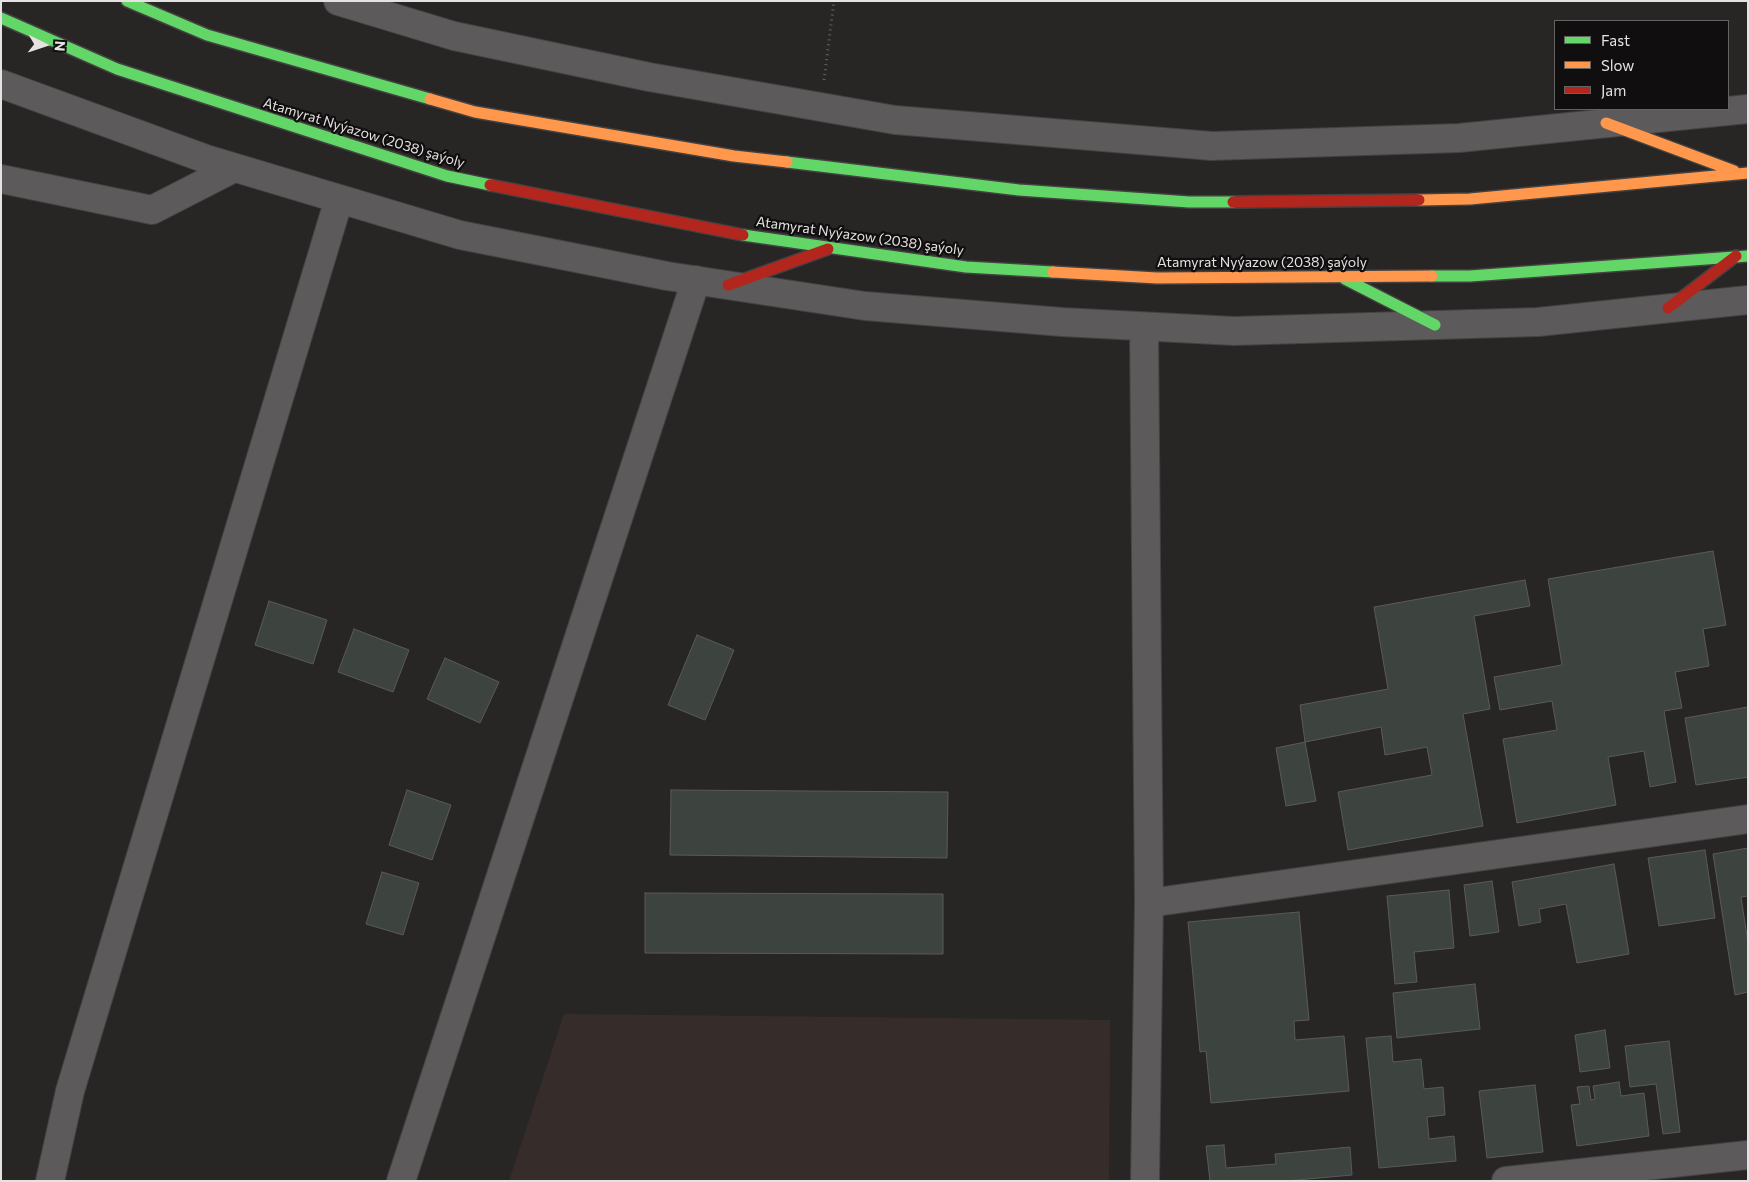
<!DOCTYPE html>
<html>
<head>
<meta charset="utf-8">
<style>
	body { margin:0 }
	#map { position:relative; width:1749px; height:1182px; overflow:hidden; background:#282625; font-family:Commissioner,sans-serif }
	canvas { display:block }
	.frame { position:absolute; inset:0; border:2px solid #e5e2e1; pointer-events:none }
	.legend { position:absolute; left:1554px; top:20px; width:175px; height:90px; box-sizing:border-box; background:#100e0e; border:1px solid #656362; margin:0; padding:6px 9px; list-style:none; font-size:15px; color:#e5e2e1 }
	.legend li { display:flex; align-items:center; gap:10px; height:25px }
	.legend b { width:25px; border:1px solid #656362 }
	.north { position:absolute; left:20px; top:20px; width:50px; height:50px; -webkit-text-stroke:4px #100e0e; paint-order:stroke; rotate:94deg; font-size:14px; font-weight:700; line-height:20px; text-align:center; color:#e5e2e1 }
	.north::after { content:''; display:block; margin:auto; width:18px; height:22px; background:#e5e2e1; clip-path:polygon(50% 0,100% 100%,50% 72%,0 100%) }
</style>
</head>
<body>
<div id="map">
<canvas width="1749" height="1182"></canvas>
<div class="frame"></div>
<ul class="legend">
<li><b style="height:6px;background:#63d668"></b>Fast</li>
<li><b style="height:6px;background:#ff974d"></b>Slow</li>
<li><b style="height:6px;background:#b3261e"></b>Jam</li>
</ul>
<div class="north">N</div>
</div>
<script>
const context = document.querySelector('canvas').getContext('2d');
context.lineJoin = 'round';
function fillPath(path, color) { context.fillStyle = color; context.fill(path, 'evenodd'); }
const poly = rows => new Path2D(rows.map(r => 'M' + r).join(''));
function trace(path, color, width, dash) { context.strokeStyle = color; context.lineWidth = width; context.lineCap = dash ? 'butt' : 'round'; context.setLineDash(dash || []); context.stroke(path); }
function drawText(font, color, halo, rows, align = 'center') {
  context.font = font + ' Commissioner,sans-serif'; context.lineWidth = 4.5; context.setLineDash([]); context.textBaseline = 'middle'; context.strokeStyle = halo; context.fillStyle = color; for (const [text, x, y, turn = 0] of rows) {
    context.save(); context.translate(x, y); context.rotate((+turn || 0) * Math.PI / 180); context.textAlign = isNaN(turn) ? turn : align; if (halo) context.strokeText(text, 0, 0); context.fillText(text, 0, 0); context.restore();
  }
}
fillPath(poly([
	[564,1014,1110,1020,1109,1181,509,1181]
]), '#362d2b');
const building = poly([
	[1713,551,1726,625,1703,629,1709,666,1675,672,1682,708,1664,711,1676,782,1650,787,1644,751,1608,757,1616,805,1517,823,1503,739,1557,730,1552,701,1500,710,1494,677,1562,665,1548,579,1713,551],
	[1525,580,1530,606,1474,616,1490,709,1463,714,1483,826,1348,850,1338,792,1432,775,1427,747,1385,755,1381,727,1305,742,1300,705,1388,689,1374,607,1525,580],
	[269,601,327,620,313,664,255,645,269,601],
	[354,629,409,650,393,692,338,672,354,629],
	[697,635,734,650,705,720,668,705,697,635],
	[445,658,499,682,480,723,427,699,445,658],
	[1748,707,1748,777,1696,785,1685,718,1748,707],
	[1305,742,1316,801,1286,806,1276,748,1305,742],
	[407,790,451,805,432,860,389,845,407,790],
	[671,790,948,792,947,858,670,855,671,790],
	[1748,848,1748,896,1741,897,1748,943,1748,992,1735,995,1713,854,1748,848],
	[1705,850,1715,918,1659,926,1648,858,1705,850],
	[1614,864,1629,954,1577,963,1566,904,1539,909,1541,922,1519,926,1512,882,1614,864],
	[382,872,419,883,403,935,366,924,382,872],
	[1492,881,1499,932,1470,936,1464,885,1492,881],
	[1449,890,1454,948,1414,952,1417,982,1395,984,1387,896,1449,890],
	[645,893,943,894,943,954,645,953,645,893],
	[1299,912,1309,1020,1294,1021,1295,1040,1344,1036,1349,1091,1211,1103,1206,1051,1200,1052,1188,922,1299,912],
	[1475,984,1480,1029,1397,1038,1393,993,1475,984],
	[1605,1030,1610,1068,1580,1072,1575,1035,1605,1030],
	[1391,1036,1393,1062,1421,1059,1424,1089,1443,1087,1445,1115,1427,1117,1429,1139,1454,1136,1456,1161,1379,1168,1366,1038,1391,1036],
	[1669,1041,1680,1132,1663,1134,1656,1084,1630,1087,1625,1046,1669,1041],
	[1619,1082,1621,1096,1644,1093,1649,1136,1577,1146,1571,1105,1580,1104,1577,1087,1589,1086,1591,1100,1595,1099,1593,1086,1619,1082],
	[1535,1085,1543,1152,1487,1158,1479,1091,1535,1085],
	[1224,1145,1226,1168,1276,1164,1275,1154,1350,1147,1352,1175,1286,1181,1210,1181,1206,1146,1224,1145]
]);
fillPath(building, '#3d4440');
trace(building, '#5a5a59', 1);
const street = poly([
	[338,1,454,36,649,77,895,120,1212,146,1459,138,1748,109],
	[1,84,206,159,460,235,667,276,865,306,1062,322,1234,331,1538,322,1748,300],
	[1,179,152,210,234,168],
	[1144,327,1149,903,1145,1181],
	[1149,903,1748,819],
	[50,1181,70,1091,339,199],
	[401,1181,696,280],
	[1506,1181,1748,1155]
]);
const fast = poly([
	[127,1,207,35,430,99],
	[1,18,117,69,447,176,490,185],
	[787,162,1019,190,1189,202,1233,202],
	[743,235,966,267,1053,272],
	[1432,276,1470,276,1748,256],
	[1345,279,1435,325]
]);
const slow = poly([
	[430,99,475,112,734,156,787,162],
	[1606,123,1734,171],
	[1419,200,1470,199,1748,173],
	[1053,272,1157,278,1432,276]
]);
const jam = poly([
	[490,185,743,235],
	[1233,202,1419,200],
	[728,285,828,249],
	[1668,308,1736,256]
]);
trace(street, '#434141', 30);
trace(fast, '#434141', 14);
trace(slow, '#434141', 14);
trace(jam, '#434141', 14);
trace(poly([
	[824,80,834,1]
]), '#646261', 3, [1, 4]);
trace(street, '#5c5a5a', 28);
trace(fast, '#63d668', 11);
trace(slow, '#ff974d', 11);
trace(jam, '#b3261e', 11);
drawText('14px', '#e5e2e1', '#100e0e', [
	["Atamyrat Nyýazow (2038) şaýoly",364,133,17],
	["Atamyrat Nyýazow (2038) şaýoly",860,236,8],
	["Atamyrat Nyýazow (2038) şaýoly",1262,262]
]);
</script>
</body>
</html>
